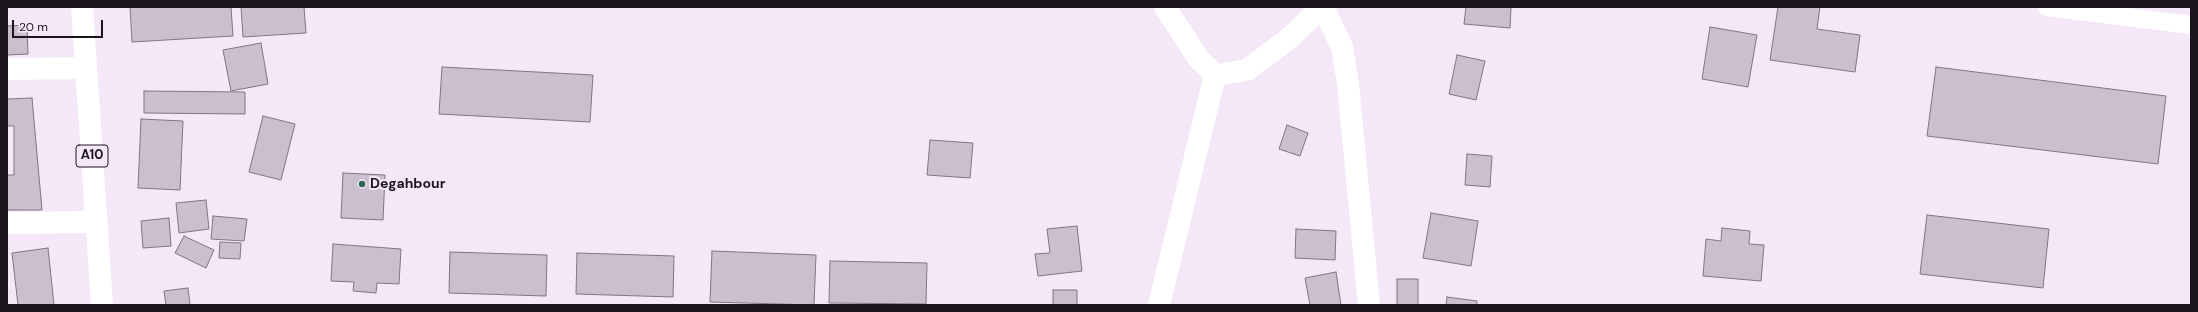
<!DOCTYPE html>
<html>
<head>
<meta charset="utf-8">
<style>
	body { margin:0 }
	#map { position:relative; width:2198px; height:312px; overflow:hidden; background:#f3e7f8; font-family:"DM Sans",sans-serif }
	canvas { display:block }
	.frame { position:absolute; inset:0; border:8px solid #19151a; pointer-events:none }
	.scale { position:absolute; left:12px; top:20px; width:91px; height:18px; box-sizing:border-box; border:2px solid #19151a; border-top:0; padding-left:5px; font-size:12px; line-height:14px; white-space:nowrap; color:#19151a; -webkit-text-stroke:3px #f3e7f8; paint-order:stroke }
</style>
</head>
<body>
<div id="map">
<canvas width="2198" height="312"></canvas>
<div class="frame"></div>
<div class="scale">20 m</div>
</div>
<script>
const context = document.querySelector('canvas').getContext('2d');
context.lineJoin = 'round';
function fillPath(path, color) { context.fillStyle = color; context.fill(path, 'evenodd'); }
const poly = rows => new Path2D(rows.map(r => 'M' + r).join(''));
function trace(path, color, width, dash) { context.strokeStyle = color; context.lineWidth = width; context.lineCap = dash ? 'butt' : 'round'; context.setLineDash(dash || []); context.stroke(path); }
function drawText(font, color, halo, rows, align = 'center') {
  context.font = font + ' "DM Sans",sans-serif'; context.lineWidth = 4; context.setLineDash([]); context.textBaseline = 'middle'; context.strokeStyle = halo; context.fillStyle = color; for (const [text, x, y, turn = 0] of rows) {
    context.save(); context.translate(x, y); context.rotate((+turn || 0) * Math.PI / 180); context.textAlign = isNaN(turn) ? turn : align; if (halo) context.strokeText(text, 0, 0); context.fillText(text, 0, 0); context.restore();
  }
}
const building = poly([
	[130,7,231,7,233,36,132,42,130,7],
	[241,7,304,7,306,33,243,37,241,7],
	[1466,7,1511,7,1510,28,1464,24,1466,7],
	[1778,7,1820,7,1817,29,1860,35,1855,72,1770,60,1778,7],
	[27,25,28,54,7,55,7,26,27,25],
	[1710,27,1757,35,1748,87,1702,79,1710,27],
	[261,43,268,84,231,91,223,50,261,43],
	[1457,55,1485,61,1476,100,1449,94,1457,55],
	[442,67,593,75,590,122,439,114,442,67],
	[1936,67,2166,96,2158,164,1927,136,1936,67],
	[144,91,245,92,245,114,144,113,144,91],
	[32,98,42,210,7,210,7,175,14,175,14,126,7,126,7,99,32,98],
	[263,116,295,124,281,180,249,172,263,116],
	[141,119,183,121,180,190,138,188,141,119],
	[1287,125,1308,133,1300,156,1279,149,1287,125],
	[930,140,973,143,970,178,927,175,930,140],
	[1467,154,1492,156,1490,187,1465,185,1467,154],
	[343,173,385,175,383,220,341,218,343,173],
	[206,200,209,229,179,233,176,203,206,200],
	[1431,213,1478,221,1471,266,1423,258,1431,213],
	[1927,215,2049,229,2043,288,1920,274,1927,215],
	[213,216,247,219,244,241,211,239,213,216],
	[169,218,171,246,143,248,141,221,169,218],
	[1077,226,1082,271,1038,276,1035,254,1050,253,1047,229,1077,226],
	[1722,228,1750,231,1749,244,1764,245,1761,281,1703,276,1706,239,1721,241,1722,228],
	[1296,229,1336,231,1335,260,1295,258,1296,229],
	[184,236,214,250,206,268,175,253,184,236],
	[220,242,241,243,240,259,219,258,220,242],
	[333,244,401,249,399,284,377,283,376,293,353,291,354,282,331,281,333,244],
	[48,248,54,305,18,305,12,253,48,248],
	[712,251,816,255,814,305,710,302,712,251],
	[450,252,547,255,546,296,449,293,450,252],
	[577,253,674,256,673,297,576,294,577,253],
	[830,261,927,263,926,304,829,303,830,261],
	[1336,272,1341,305,1310,305,1305,278,1336,272],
	[1397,279,1418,279,1418,305,1397,305,1397,279],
	[188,288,190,305,166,305,164,291,188,288],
	[1053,290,1077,290,1077,305,1053,305,1053,290],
	[1447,297,1477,301,1477,305,1446,305,1447,297]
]);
fillPath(building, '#cbbfcf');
trace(building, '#807584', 1);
trace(poly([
	[2047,7,2191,25]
]), '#fff', 18);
trace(poly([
	[1165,7,1198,58,1215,75],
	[1323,7,1342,47,1348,84,1369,305],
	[7,69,86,68],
	[1215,75,1247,70,1291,37,1321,7],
	[7,223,96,222],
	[1159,305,1215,75]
]), '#fff', 22);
trace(poly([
	[82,7,102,305]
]), '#fff', 22);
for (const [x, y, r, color] of [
	[362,184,4,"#2c6751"]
]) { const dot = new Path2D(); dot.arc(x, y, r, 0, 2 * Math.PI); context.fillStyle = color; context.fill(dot); trace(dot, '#f3e7f8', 1.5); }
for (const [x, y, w] of [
	[92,156,32]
]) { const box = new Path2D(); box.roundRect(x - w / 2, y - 11, w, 22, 3); context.fillStyle = '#f3e7f8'; context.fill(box); trace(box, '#19151a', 1); }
drawText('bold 13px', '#19151a', null, [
	["A10",92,156]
]);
drawText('bold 14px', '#19151a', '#f3e7f8', [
	["Degahbour",370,184]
], 'left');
</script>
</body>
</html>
